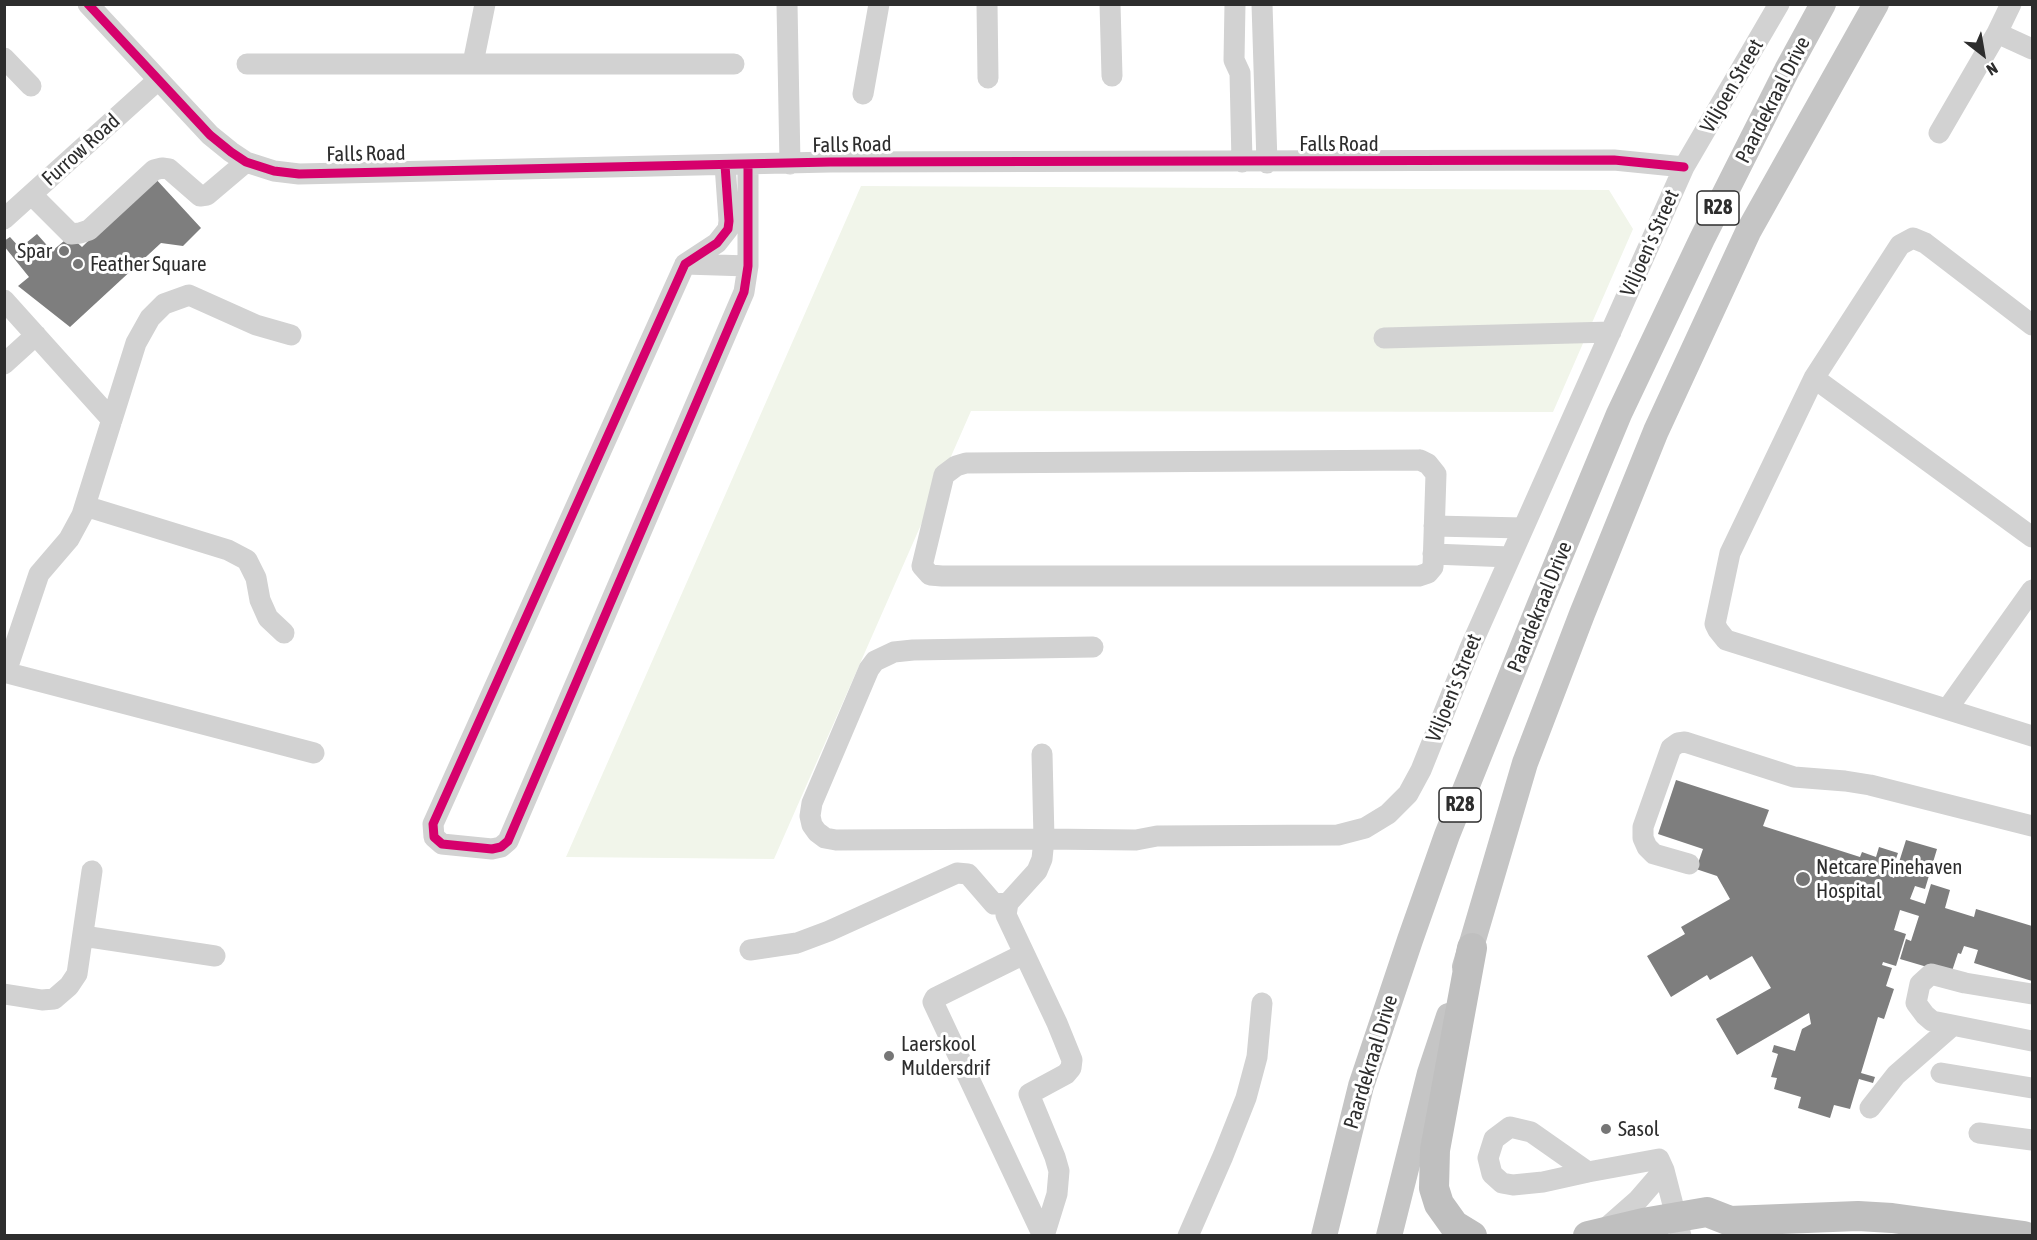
<!DOCTYPE html>
<html>
<head>
<meta charset="utf-8">
<style>
	body { margin:0 }
	#map { position:relative; width:2037px; height:1240px; overflow:hidden; background:#fff; font-family:"Asap Condensed",sans-serif }
	canvas { display:block }
	.frame { position:absolute; inset:0; border:6px solid #2d2d2d; pointer-events:none }
	.north { position:absolute; left:1953px; top:24px; width:60px; height:60px; -webkit-text-stroke:4px #fff; paint-order:stroke; rotate:149deg; font-size:16px; font-weight:700; line-height:24px; text-align:center; color:#2d2d2d }
	.north::after { content:''; display:block; margin:auto; width:21px; height:27px; background:#2d2d2d; clip-path:polygon(50% 0,100% 100%,50% 72%,0 100%) }
</style>
</head>
<body>
<div id="map">
<canvas width="2037" height="1240"></canvas>
<div class="frame"></div>
<div class="north">N</div>
</div>
<script>
const context = document.querySelector('canvas').getContext('2d');
context.lineJoin = 'round';
function fillPath(path, color) { context.fillStyle = color; context.fill(path, 'evenodd'); }
const poly = rows => new Path2D(rows.map(r => 'M' + r).join(''));
function trace(path, color, width, dash) { context.strokeStyle = color; context.lineWidth = width; context.lineCap = dash ? 'butt' : 'round'; context.setLineDash(dash || []); context.stroke(path); }
function drawText(font, color, halo, rows, align = 'center') {
  context.font = font + ' "Asap Condensed",sans-serif'; context.lineWidth = 6; context.setLineDash([]); context.textBaseline = 'middle'; context.strokeStyle = halo; context.fillStyle = color; for (const [text, x, y, turn = 0] of rows) {
    context.save(); context.translate(x, y); context.rotate((+turn || 0) * Math.PI / 180); context.textAlign = isNaN(turn) ? turn : align; if (halo) context.strokeText(text, 0, 0); context.fillText(text, 0, 0); context.restore();
  }
}
fillPath(poly([
	[861,186,1609,190,1633,229,1553,412,971,411,774,859,566,857]
]), '#f1f5ea');
fillPath(poly([
	[154,177,201,228,183,246,161,243,70,327,18,286,29,277,4,246,4,241,10,237,20,248,37,234,52,251,70,236,82,247],
	[1676,780,1769,810,1763,826,1860,857,1862,852,1876,857,1879,847,1898,853,1890,876,1894,878,1906,840,1937,849,1925,889,1915,886,1910,899,1925,904,1931,884,1950,890,1945,908,1974,917,1976,909,2032,926,2032,981,1974,963,1978,950,1964,946,1961,954,1958,953,1951,974,1900,959,1906,939,1911,941,1919,916,1900,910,1894,930,1906,934,1896,966,1883,962,1882,965,1892,968,1886,986,1894,989,1884,1019,1878,1017,1861,1073,1875,1077,1873,1083,1859,1079,1850,1109,1834,1105,1830,1118,1798,1108,1801,1097,1774,1089,1777,1078,1771,1077,1778,1054,1772,1052,1774,1045,1795,1051,1802,1029,1811,1024,1809,1013,1737,1055,1716,1019,1771,988,1752,956,1710,980,1707,975,1671,997,1647,956,1685,934,1681,927,1730,899,1717,876,1696,869,1703,849,1658,834]
]), '#7e7e7e');
trace(poly([
	[88,4,210,135,231,152,246,162,274,171,299,174,830,162,1614,160,1684,167],
	[787,4,790,164],
	[987,4,988,78],
	[1110,4,1112,76],
	[1235,4,1234,60,1240,73,1242,162],
	[1262,4,1267,163],
	[1997,33,2032,49],
	[4,58,31,86],
	[473,63,485,4],
	[247,64,734,64],
	[863,94,879,4],
	[1939,133,1997,33,2011,4],
	[725,165,729,221,728,229,717,243,685,264,433,824,434,837,442,844,492,849,501,847,508,841,744,292,748,266,748,165],
	[32,195,71,234,80,233,89,230,154,170,162,168,169,169,200,196,207,195,246,162],
	[4,219,158,80],
	[685,264,748,266],
	[4,300,112,420],
	[2032,325,1925,243,1913,238,1900,245,1814,378,1730,553,1715,624,1718,630,1726,640,2032,736],
	[1384,338,1611,332],
	[4,364,36,335],
	[1814,378,2032,537],
	[1420,460,1428,464,1436,474,1433,567,1428,573,1419,576,942,576,930,575,922,566,944,475,956,466,966,463,1420,460],
	[85,506,228,550,247,560,256,578,260,600,268,618,284,633],
	[1434,526,1523,528],
	[1433,554,1510,557],
	[4,672,314,753],
	[6,672,39,574,69,539,82,515,136,343,150,318,164,304,189,295,256,325,291,335],
	[1948,708,2032,590],
	[1042,754,1044,839,836,840,825,838,817,832,812,825,810,816,812,803,869,669,875,661,894,652,913,650,1093,647],
	[1689,864,1654,854,1647,847,1643,838,1643,827,1671,748,1678,743,1685,742,1794,777,1845,781,1870,785,2032,826],
	[1008,903,1037,871,1042,859,1044,839,1136,840,1157,836,1338,835,1365,828,1388,814,1408,794,1421,770,1470,648,1684,167,1779,4],
	[1008,903,1006,915,1057,1023,1072,1060,1071,1068,1066,1074,1029,1094,1055,1157,1059,1171,1057,1194,1044,1236],
	[83,936,215,956],
	[750,950,797,943,829,931,957,873,968,874,994,904,1008,903],
	[1024,954,935,998,933,1002,1043,1236],
	[4,994,42,1000,54,999,69,986,77,974,92,871],
	[2032,994,1965,983,1931,974,1920,984,1916,1003,1925,1015,1932,1021,2032,1041],
	[1941,1073,2032,1088],
	[1870,1108,1896,1075,1952,1026],
	[1979,1133,2032,1140],
	[1588,1172,1543,1182,1513,1185,1502,1183,1492,1174,1488,1158,1494,1139,1510,1127,1531,1132,1588,1172,1659,1159,1664,1170,1681,1236],
	[1605,1229,1638,1200,1664,1170],
	[1188,1236,1223,1156,1246,1098,1257,1057,1262,1003]
]), '#d2d2d2', 21);
trace(poly([
	[1465,967,1525,763,1582,614,1656,431,1748,232,1876,4],
	[1324,1236,1361,1086,1410,940,1447,835,1540,604,1619,414,1702,239,1787,70,1823,4],
	[1389,1236,1430,1073,1449,1016]
]), '#c5c5c5', 26);
trace(poly([
	[1472,948,1435,1150,1434,1188,1439,1204,1454,1225,1472,1236],
	[1588,1236,1643,1223,1707,1212,1730,1221,1858,1216,1892,1218,2024,1236]
]), '#bfbfbf', 30);
trace(poly([
	[88,4,210,135,231,152,246,162,274,171,299,174,830,162,1614,160,1684,167],
	[725,165,729,221,728,229,717,243,685,264,433,824,434,837,442,844,492,849,501,847,508,841,744,292,748,266,748,165]
]), '#d6006c', 9);
for (const [x, y, r, color] of [
	[64,251,6,"#767676"],
	[78,264,6,"#767676"],
	[1803,879,8,"#767676"],
	[889,1056,6,"#767676"],
	[1606,1129,6,"#767676"]
]) { const dot = new Path2D(); dot.arc(x, y, r, 0, 2 * Math.PI); context.fillStyle = color; context.fill(dot); trace(dot, '#fff', 2); }
for (const [x, y, w] of [
	[1718,208,42],
	[1460,805,42]
]) { const box = new Path2D(); box.roundRect(x - w / 2, y - 17, w, 34, 4.5); context.fillStyle = '#fff'; context.fill(box); trace(box, '#2d2d2d', 1.5); }
drawText('bold 20px', '#2d2d2d', null, [
	["R28",1718,208],
	["R28",1460,805]
]);
drawText('21px', '#2d2d2d', '#fff', [
	["Viljoen Street",1732,86,-60],
	["Paardekraal Drive",1773,100,-63],
	["Falls Road",1339,144],
	["Falls Road",852,145,-1],
	["Furrow Road",81,150,-42],
	["Falls Road",366,154,-1],
	["Viljoen's Street",1650,243,-66],
	["Paardekraal Drive",1540,607,-68],
	["Viljoen's Street",1454,688,-68],
	["Paardekraal Drive",1371,1062,-73]
]);
drawText('21px', '#2d2d2d', '#fff', [
	["Spar",52,251,"right"],
	["Feather Square",90,264],
	["Netcare Pinehaven",1816,867],
	["Hospital",1816,891],
	["Laerskool",901,1044],
	["Muldersdrif",901,1068],
	["Sasol",1618,1129]
], 'left');
</script>
</body>
</html>
